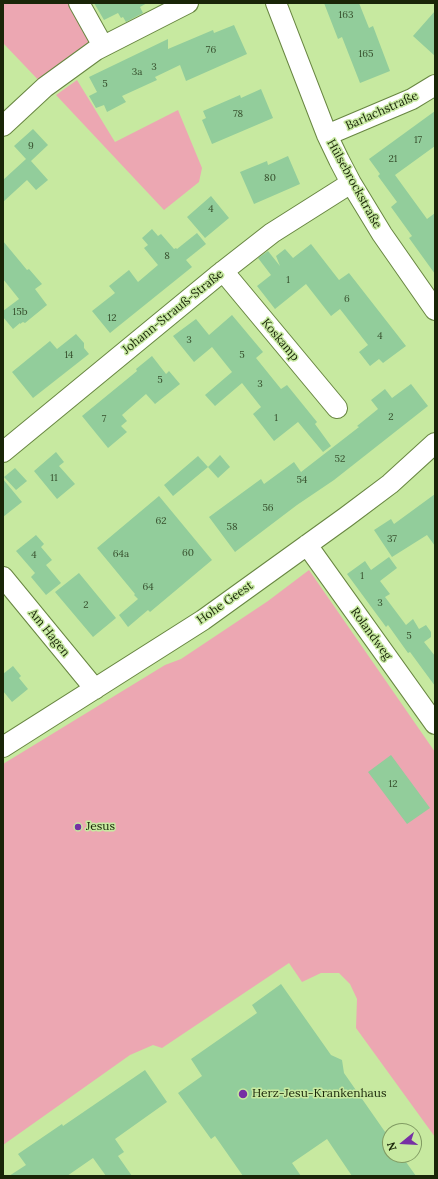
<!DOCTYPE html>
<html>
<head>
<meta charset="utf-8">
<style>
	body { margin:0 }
	#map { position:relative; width:438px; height:1179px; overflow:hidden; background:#c7e9a0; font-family:Lora,serif }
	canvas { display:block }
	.frame { position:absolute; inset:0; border:4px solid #192508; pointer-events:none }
	.north { position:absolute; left:382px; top:1123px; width:40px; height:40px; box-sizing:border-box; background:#c7e9a0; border:1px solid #819b63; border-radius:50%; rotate:252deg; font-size:11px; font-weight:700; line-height:16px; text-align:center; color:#192508 }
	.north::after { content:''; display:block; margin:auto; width:14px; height:18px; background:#7630a4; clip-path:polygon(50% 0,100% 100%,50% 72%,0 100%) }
</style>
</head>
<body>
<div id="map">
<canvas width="438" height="1179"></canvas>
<div class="frame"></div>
<div class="north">N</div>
</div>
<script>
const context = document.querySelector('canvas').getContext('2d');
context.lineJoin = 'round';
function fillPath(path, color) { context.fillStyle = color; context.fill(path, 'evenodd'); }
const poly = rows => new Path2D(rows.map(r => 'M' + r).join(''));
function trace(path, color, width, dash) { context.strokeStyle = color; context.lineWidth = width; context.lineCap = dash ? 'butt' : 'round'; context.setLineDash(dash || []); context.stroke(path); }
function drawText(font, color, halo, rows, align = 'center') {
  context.font = font + ' Lora,serif'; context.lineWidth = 3; context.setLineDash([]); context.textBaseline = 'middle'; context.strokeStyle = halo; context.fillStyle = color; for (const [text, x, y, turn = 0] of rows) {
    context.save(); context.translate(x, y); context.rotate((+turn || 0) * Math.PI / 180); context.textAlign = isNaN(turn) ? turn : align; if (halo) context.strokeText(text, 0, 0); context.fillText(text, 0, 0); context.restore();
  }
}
fillPath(poly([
	[3,3,79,3,103,46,45,87,3,43],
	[77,80,115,142,178,110,202,168,199,182,164,210,56,95],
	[309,570,435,752,435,1137,356,1028,357,999,350,984,339,973,321,973,302,982,289,963,162,1048,153,1045,130,1055,3,1145,3,764,165,665,181,659,268,601]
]), '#eca7b2');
fillPath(poly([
	[94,3,147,3,140,7,143,13,126,22,123,17,121,18,118,13,104,20],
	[324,3,359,3,369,28,373,26,390,71,360,83,342,37,338,39],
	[435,11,435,56,413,36],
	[234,25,247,54,186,81,180,65,155,77,157,80,122,96,126,102,107,112,104,105,96,108,89,96,97,92,89,77,168,39,168,49,213,30,214,33],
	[261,89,273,118,212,144,202,120,206,118,203,111,240,95,241,98],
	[435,111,435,146,395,175,427,219,435,213,435,274,409,238,412,236,391,207,397,202,378,176,380,174,369,159],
	[33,129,48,145,31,161,48,180,36,190,27,180,3,202,3,180,26,159,14,146],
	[288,156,300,184,254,204,240,172,267,161,268,165],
	[211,196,229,218,205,238,187,217],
	[152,229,158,236,161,234,174,249,176,248,177,249,197,233,206,244,186,260,192,267,110,333,92,311,115,293,109,286,129,270,138,282,158,265,144,248,148,245,142,238],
	[3,241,27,270,29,269,42,284,35,289,47,305,25,323,23,322,20,324,20,323,13,329,3,317,3,311,19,299,3,279],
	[311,244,339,280,349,273,406,346,383,363,379,359,370,366,359,352,368,345,340,309,331,316,306,284,275,309,257,286,271,275,258,258,268,251,280,266,276,256,285,249,293,258],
	[232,315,263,352,256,358,281,389,287,385,317,422,315,424,331,446,323,452,298,422,274,441,253,414,261,407,242,383,215,406,205,395,232,372,212,347,194,362,173,336,196,319,209,335],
	[76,334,84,343,84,348,89,354,33,398,12,372,50,341,57,349],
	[152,356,166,374,169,371,180,384,155,404,146,394,122,415,127,421,121,426,127,432,108,448,82,416,137,371,136,369],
	[411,384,428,406,334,480,297,505,235,552,209,517,261,479,264,484,294,462,301,472,359,427,357,426,378,409,371,400,385,389,392,398],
	[56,452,64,462,59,466,75,484,57,499,34,471],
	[220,455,230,467,218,478,208,467],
	[198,456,208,467,173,496,164,485],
	[15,468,27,481,16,490,4,477],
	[3,479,22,502,3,517],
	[435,494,435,546,427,535,392,557,374,530,391,519,394,524],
	[159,496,212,560,150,612,148,610,128,627,119,615,138,599,134,595,135,594,97,548],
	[36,535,44,544,41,547,52,560,46,565,61,583,46,595,31,577,35,573,16,551],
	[389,557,397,568,380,581,390,594,385,597,406,625,413,619,419,629,426,625,431,632,431,637,424,642,435,656,435,686,410,652,408,653,388,625,386,627,347,574,365,561,371,570],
	[79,573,116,618,93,637,55,592],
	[13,666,21,676,19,678,28,689,12,702,3,691,3,674],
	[391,755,430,808,407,824,368,772],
	[281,984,331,1055,342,1060,344,1073,390,1139,390,1155,401,1155,416,1176,352,1176,327,1139,292,1163,301,1176,243,1176,215,1136,211,1139,178,1093,202,1076,191,1059,257,1013,252,1005],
	[145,1070,167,1102,115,1139,124,1152,118,1156,132,1176,106,1176,93,1158,67,1176,9,1176,26,1165,18,1154,62,1124,63,1126]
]), '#92cd9b');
const minor = poly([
	[79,3,103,46],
	[276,3,327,135,339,160,351,183,382,234,435,310],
	[3,126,45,87,96,50,188,3],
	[327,135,412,99,435,85],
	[223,271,337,408],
	[3,452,217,276,272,233,351,183],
	[307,545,435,724],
	[3,577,95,689],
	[3,747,203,620,346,517,390,484,435,443]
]);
trace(minor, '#688641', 22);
trace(minor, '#fff', 20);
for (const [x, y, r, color] of [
	[78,827,4,"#7630a4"],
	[243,1094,5,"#7630a4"]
]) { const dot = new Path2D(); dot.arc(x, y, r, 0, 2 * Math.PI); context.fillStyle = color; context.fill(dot); trace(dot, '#c7e9a0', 1.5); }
drawText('10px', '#374f2d', null, [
	["163",346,15],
	["76",211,50],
	["165",366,54],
	["3",154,67],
	["3a",137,72],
	["5",105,84],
	["78",238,114],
	["17",418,140],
	["9",31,146],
	["21",393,159],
	["80",270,178],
	["4",211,209],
	["8",167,256],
	["1",288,280],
	["6",347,299],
	["15b",20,312],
	["12",112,318],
	["4",380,336],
	["3",189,340],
	["14",69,355],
	["5",242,355],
	["5",160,380],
	["3",260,384],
	["2",391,417],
	["1",276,418],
	["7",104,419],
	["52",340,459],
	["11",54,478],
	["54",302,480],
	["56",268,508],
	["62",161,521],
	["58",232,527],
	["37",392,539],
	["60",188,553],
	["64a",121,554],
	["4",34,555],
	["1",362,576],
	["64",148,587],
	["3",380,603],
	["2",86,605],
	["5",409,636],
	["12",393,784]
]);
drawText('12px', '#192508', '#c7e9a0', [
	["Barlachstraße",382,111,-24],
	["Hülsebrockstraße",354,184,61],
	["Johann-Strauß-Straße",173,312,-39],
	["Koskamp",280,340,50],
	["Hohe Geest",225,603,-35],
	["Am Hagen",49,633,51],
	["Rolandweg",371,634,54]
]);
drawText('12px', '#192508', '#c7e9a0', [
	["Jesus",86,827],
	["Herz-Jesu-Krankenhaus",252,1094]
], 'left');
</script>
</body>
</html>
